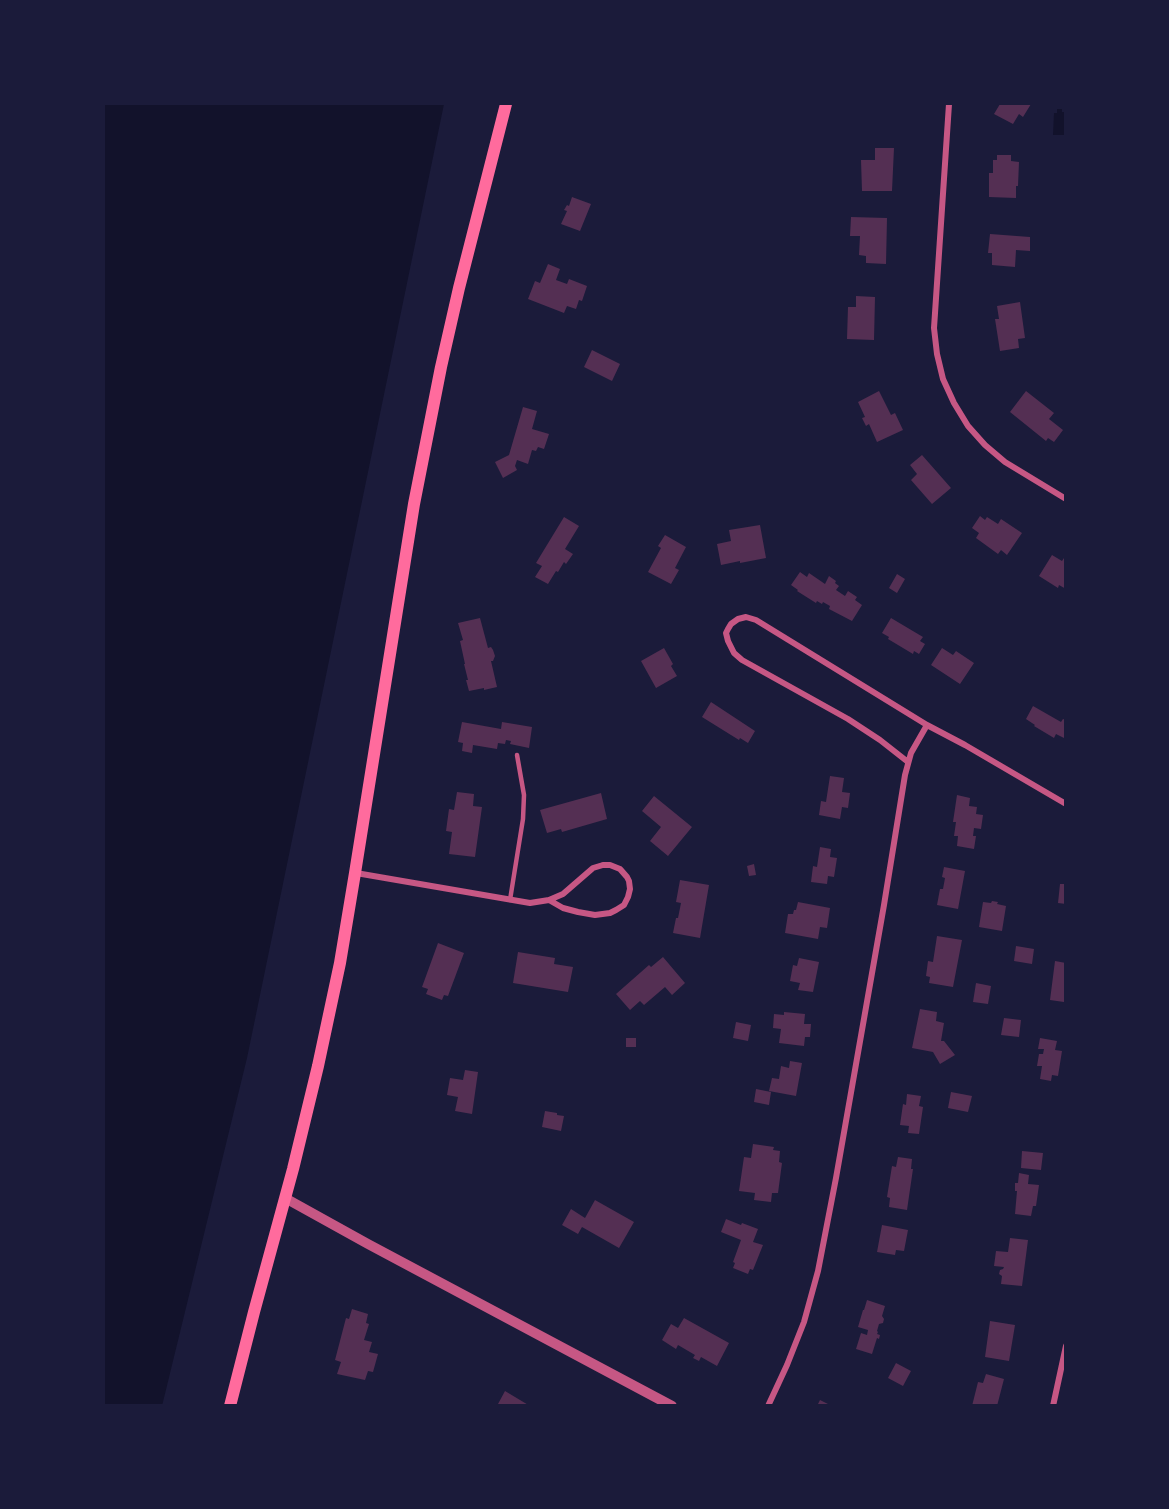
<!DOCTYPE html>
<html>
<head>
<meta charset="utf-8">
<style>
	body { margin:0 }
	#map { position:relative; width:1169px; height:1509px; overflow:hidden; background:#1b1b3a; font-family:"DejaVu Sans",sans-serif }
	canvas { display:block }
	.frame { position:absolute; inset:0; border:105px solid #1b1b3a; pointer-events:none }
</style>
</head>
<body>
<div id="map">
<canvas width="1169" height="1509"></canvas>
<div class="frame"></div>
</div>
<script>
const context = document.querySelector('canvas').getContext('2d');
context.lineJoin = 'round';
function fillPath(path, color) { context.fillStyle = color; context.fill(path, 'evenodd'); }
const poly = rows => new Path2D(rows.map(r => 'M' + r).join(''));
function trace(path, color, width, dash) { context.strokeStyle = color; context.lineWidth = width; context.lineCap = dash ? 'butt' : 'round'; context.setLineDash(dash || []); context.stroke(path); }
fillPath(poly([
	[104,104,444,104,247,1058,162,1406,104,1405],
	[1057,109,1062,109,1062,112,1065,112,1064,135,1053,135,1054,113,1057,113]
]), '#12122b');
fillPath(poly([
	[1000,104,1031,104,1023,117,1019,114,1013,124,994,114],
	[875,148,894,148,892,191,862,191,861,160,875,160],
	[997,155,1011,155,1011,161,1019,162,1018,186,1016,186,1016,198,989,197,989,173,993,173,993,160,997,160],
	[572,197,591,204,580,231,561,224,567,211,564,210,567,205,569,206],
	[851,217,887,218,886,264,866,263,866,256,859,255,860,236,850,236],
	[990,234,1030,237,1030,251,1016,250,1015,267,992,265,992,253,988,253],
	[548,264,560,269,556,280,567,284,569,279,587,286,582,301,579,300,576,309,567,306,564,313,528,299,535,281,540,283],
	[856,296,875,297,874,340,847,339,848,307,856,307],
	[1020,302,1025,338,1018,339,1019,348,1000,351,995,319,999,319,997,306],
	[592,350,620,364,612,381,584,367],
	[879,391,891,415,895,413,903,430,877,442,869,424,866,426,862,418,865,417,858,402],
	[1026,391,1054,413,1049,419,1063,430,1054,442,1048,438,1046,441,1010,412],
	[523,407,537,411,532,429,549,434,544,449,538,447,536,451,532,450,528,464,517,460,515,466,517,470,503,478,495,462,509,455],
	[922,455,951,488,932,504,911,480,917,474,910,465],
	[980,516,985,520,987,517,998,524,1001,519,1022,533,1007,555,1001,550,998,554,976,538,979,533,972,528],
	[564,517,579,526,565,549,573,554,566,564,564,562,558,572,556,571,548,584,535,577,542,566,536,563],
	[760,525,766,558,740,563,740,561,721,565,717,544,731,541,729,530],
	[665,535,686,547,675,568,679,570,671,584,648,572,661,548,658,546],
	[1052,555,1062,561,1066,555,1066,589,1059,585,1058,588,1039,576],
	[800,572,807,577,809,573,825,584,829,576,836,581,835,583,839,586,836,590,845,596,848,591,857,597,855,600,862,605,852,621,829,609,830,606,823,602,822,604,817,601,816,603,797,591,798,590,791,585],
	[897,574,905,579,897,593,889,588],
	[480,618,488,648,491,647,493,650,495,656,493,661,491,661,497,687,484,690,484,688,469,691,466,680,468,680,464,664,465,664,460,641,463,640,458,623],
	[891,618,923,637,920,641,925,644,919,654,914,651,913,654,888,639,889,637,882,633],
	[664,648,673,664,671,666,677,676,656,688,641,661],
	[942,648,953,655,956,651,974,663,960,684,931,665],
	[711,702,755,731,748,743,740,738,739,740,702,717],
	[1033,706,1061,722,1063,719,1066,720,1066,739,1056,734,1054,738,1034,726,1035,725,1026,719],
	[462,722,501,729,502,722,532,727,529,748,510,744,511,741,506,740,505,744,498,743,497,749,473,745,472,753,462,751,463,743,458,742],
	[830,776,844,778,842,792,850,793,848,808,842,807,840,819,819,815,821,801,826,802],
	[457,792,474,794,473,806,482,807,475,857,449,854,452,832,446,831,449,809,454,810],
	[601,793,607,819,562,832,561,829,547,833,540,810],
	[957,795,970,798,969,806,977,807,976,814,983,815,981,829,974,828,973,836,976,836,974,849,957,846,958,836,954,836,956,822,953,822],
	[654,796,692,827,668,856,650,841,661,827,642,811],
	[820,847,831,849,830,857,837,858,834,877,828,876,827,884,811,882,813,866,817,867],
	[754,864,756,875,749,876,747,866],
	[944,867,965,871,958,909,937,905,940,889,943,889,945,878,942,877],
	[680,880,709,885,700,938,673,933,676,918,678,918,681,903,676,902],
	[1060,884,1066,884,1066,904,1058,903],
	[992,901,998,902,997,904,1006,906,1002,931,979,927,983,902,991,903],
	[798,902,830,908,827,928,820,927,818,939,785,933,788,914,793,914,794,910,796,910],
	[937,936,962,940,953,987,929,983,930,977,926,976,928,961,933,962],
	[438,943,464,953,448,996,444,995,442,1000,426,994,428,989,422,987],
	[1016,946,1034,949,1032,964,1014,961],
	[518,952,555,958,554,964,573,967,568,992,513,983],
	[663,957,685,983,672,995,665,987,644,1005,640,1001,630,1010,616,994,649,965,651,967],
	[799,958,819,962,813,992,798,990,800,983,790,981,793,965,797,966],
	[1055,961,1066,963,1066,997,1064,996,1064,1002,1050,1000],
	[976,983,991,986,988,1004,973,1002],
	[920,1009,937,1012,936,1021,944,1023,941,1041,944,1041,955,1055,940,1064,933,1052,912,1048],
	[784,1012,805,1014,804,1024,811,1024,810,1037,805,1037,804,1046,779,1043,781,1029,773,1028,774,1014,784,1015],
	[1004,1018,1021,1020,1019,1037,1001,1035],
	[736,1022,751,1025,748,1041,733,1038],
	[626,1038,636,1038,636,1047,626,1047],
	[1040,1038,1057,1041,1055,1050,1062,1051,1058,1076,1052,1075,1051,1081,1040,1079,1042,1066,1037,1066,1039,1054,1043,1054,1044,1049,1038,1049],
	[790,1061,802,1063,796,1096,769,1091,772,1078,779,1079,781,1066,789,1068],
	[465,1070,478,1072,472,1114,455,1111,458,1097,447,1095,450,1078,463,1080],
	[756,1089,771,1092,769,1105,754,1102],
	[951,1092,972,1096,968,1112,948,1108],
	[907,1094,921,1096,919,1106,923,1107,919,1134,908,1133,909,1126,900,1125,903,1104,906,1105],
	[545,1111,557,1113,557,1115,564,1116,561,1131,542,1127],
	[753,1144,774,1147,773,1150,780,1151,779,1162,782,1163,778,1193,772,1193,771,1202,754,1200,755,1193,739,1191,744,1157,751,1158],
	[1022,1151,1043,1153,1041,1170,1021,1168],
	[898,1157,912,1159,911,1169,913,1169,907,1210,889,1207,890,1198,887,1197,892,1166,896,1167],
	[1019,1173,1029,1175,1028,1184,1039,1185,1036,1206,1033,1206,1031,1216,1015,1214,1017,1191,1015,1191,1015,1183,1018,1183],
	[595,1200,634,1222,619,1248,582,1227,578,1234,562,1225,571,1209,585,1218],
	[726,1219,741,1225,742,1223,758,1229,753,1242,763,1245,753,1270,750,1269,748,1274,733,1268,735,1263,733,1262,741,1240,721,1232],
	[882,1225,908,1230,904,1251,896,1250,895,1255,877,1252],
	[1010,1238,1028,1240,1022,1286,1001,1284,1002,1276,999,1274,1000,1270,1003,1269,1004,1267,994,1266,996,1251,1008,1252],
	[867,1300,885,1306,882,1316,884,1319,883,1323,879,1324,877,1331,878,1332,877,1334,880,1335,879,1339,877,1338,872,1354,856,1349,861,1333,867,1335,868,1330,858,1327,863,1310,864,1310],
	[352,1309,368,1314,366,1323,369,1324,364,1340,372,1342,369,1352,378,1354,373,1372,368,1371,365,1380,337,1374,341,1362,335,1360,346,1318,349,1319],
	[684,1318,729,1343,717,1366,701,1357,699,1361,693,1358,695,1355,678,1345,676,1349,662,1340,671,1324,678,1328],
	[990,1321,1015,1325,1009,1361,985,1357],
	[896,1363,911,1371,903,1386,888,1378],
	[986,1374,1004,1379,997,1406,972,1406,978,1382,983,1383],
	[505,1391,530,1406,501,1406,498,1404],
	[820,1400,832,1406,817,1406]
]), '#542f53');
trace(poly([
	[510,900,523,819,524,795,517,755]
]), '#c65784', 4.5);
trace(poly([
	[949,104,934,328,937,354,943,379,954,403,968,426,985,445,1005,462,1066,499],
	[908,762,880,740,848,719,742,660,734,653,728,641,726,633,728,629,731,624,738,619,746,617,756,620,927,725,965,745,1066,804],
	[603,865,610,865,620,869,627,877,629,881,630,889,628,897,624,905,616,910,610,913,595,915,578,912,563,908,549,900,563,894,593,868,603,865],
	[356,873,530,903,549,900],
	[768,1406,787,1365,804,1322,818,1271,836,1178,884,905,905,775,911,753,927,725],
	[1053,1406,1066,1346]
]), '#c65784', 6);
trace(poly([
	[285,1198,368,1244,672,1406]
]), '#c65784', 10);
trace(poly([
	[230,1406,254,1312,293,1169,318,1066,340,963,355,873,414,504,441,367,459,288,506,104]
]), '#ff6b9d', 12);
</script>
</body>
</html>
